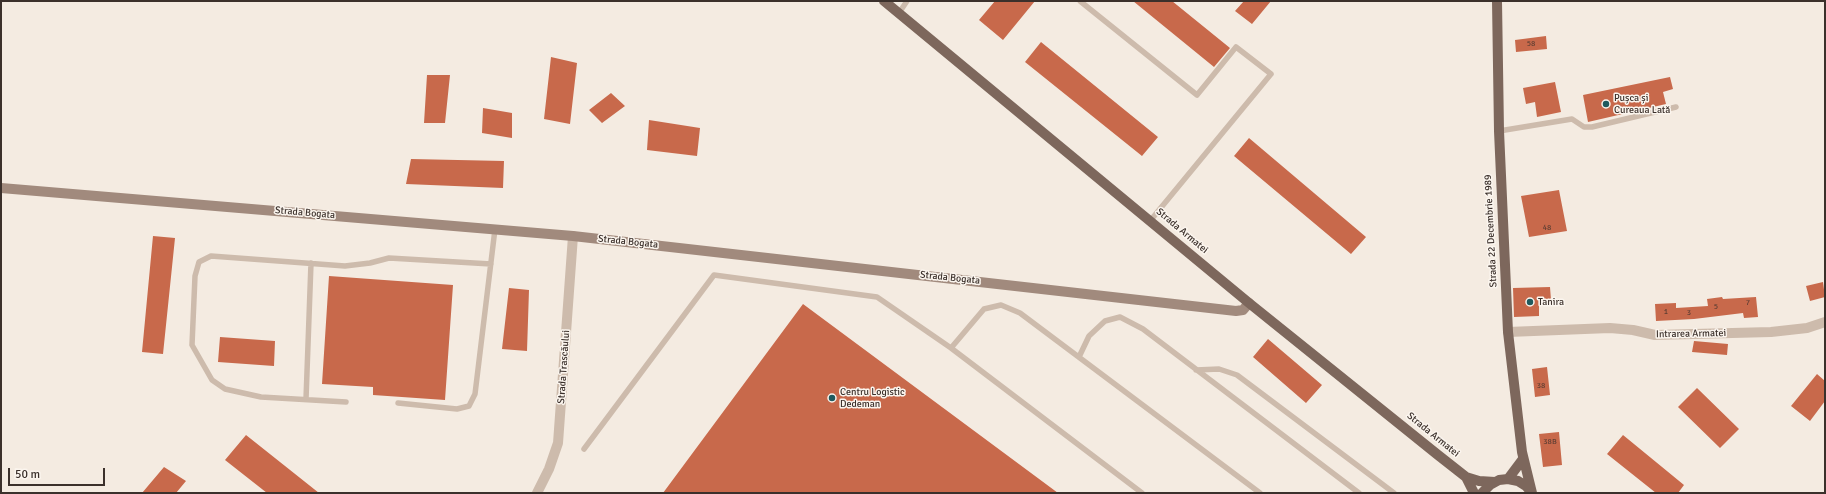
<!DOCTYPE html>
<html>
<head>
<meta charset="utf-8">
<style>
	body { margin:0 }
	#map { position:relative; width:1826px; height:494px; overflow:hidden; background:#f4ebe1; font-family:Signika,sans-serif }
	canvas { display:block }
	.frame { position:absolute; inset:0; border:2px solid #3b302b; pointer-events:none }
	.scale { position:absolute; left:8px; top:468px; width:97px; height:18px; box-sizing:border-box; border:2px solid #3b302b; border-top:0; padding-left:5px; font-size:12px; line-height:14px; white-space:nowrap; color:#3b302b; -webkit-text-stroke:3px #fbf5ee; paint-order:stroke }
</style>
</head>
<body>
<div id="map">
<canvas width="1826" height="494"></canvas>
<div class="frame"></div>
<div class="scale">50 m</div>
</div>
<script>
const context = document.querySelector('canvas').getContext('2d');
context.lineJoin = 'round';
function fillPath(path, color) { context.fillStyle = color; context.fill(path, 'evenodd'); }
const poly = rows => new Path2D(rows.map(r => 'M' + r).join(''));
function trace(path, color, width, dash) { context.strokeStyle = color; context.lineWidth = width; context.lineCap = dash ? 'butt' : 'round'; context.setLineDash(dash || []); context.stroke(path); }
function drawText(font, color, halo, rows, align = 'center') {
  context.font = font + ' Signika,sans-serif'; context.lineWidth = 3; context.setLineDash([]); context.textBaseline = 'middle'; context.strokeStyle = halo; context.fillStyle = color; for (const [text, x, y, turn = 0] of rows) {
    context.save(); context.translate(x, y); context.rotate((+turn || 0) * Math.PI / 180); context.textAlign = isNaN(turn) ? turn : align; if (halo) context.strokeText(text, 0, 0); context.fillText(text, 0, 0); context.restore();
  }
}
fillPath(poly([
	[995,1,1035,1,1003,40,979,20],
	[1133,1,1172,1,1230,48,1214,67],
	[1244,1,1271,1,1252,24,1235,11],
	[1546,36,1547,49,1516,52,1515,40],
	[1041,42,1158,137,1142,156,1025,62],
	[551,57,577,63,570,124,544,119],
	[427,75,450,75,445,123,424,123],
	[1670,77,1673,89,1663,92,1666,104,1588,122,1583,95],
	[1555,82,1561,112,1537,117,1535,102,1526,104,1523,88],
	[611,93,625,106,602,123,589,110],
	[483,108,512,113,512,138,482,133],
	[649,120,700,128,697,156,647,150],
	[1249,138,1366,237,1351,254,1234,156],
	[411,159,504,161,503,188,406,184],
	[1559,190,1567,231,1529,237,1521,196],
	[153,236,175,238,163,354,142,352],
	[329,276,453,285,445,400,373,395,373,387,322,384],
	[1823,282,1825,297,1810,301,1806,286],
	[1550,287,1551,300,1539,300,1539,316,1514,317,1513,288],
	[509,288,529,290,527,351,502,349],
	[1722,297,1723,299,1756,297,1758,317,1744,318,1743,313,1694,319,1656,321,1655,304,1676,303,1676,308,1708,306,1707,299],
	[803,304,1058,493,663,493],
	[220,337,275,341,274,366,218,362],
	[1268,339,1322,385,1306,403,1253,357],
	[1694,341,1728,344,1727,355,1692,352],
	[1547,367,1550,395,1535,397,1532,369],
	[1817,374,1825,381,1825,401,1810,421,1791,406],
	[1697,388,1739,429,1720,448,1678,407],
	[1559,432,1562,465,1543,467,1539,434],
	[246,435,319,493,267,493,225,460],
	[1623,435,1684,485,1678,493,1656,493,1607,454],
	[164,467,186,481,176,493,142,493]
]), '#c8694b');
trace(poly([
	[1080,1,1197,95,1236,47,1271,74,1150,221],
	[899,13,907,1],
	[1499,131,1572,119,1584,127,1592,127,1676,107],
	[951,348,984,309,1001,305,1020,313,1260,493],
	[1079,357,1089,336,1105,321,1120,317,1143,329,1359,493],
	[1196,370,1219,369,1237,375,1394,493],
	[306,399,311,263],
	[346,402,261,397,225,389,212,380,192,345,195,276,199,262,211,256,345,266,370,263,389,258,491,264],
	[398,403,457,409,469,406,475,394,495,229],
	[584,449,714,275,877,297,951,348,1142,493]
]), '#cdbbac', 5.5);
trace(poly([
	[1508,332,1610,328,1633,330,1655,335,1771,332,1807,328,1825,322],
	[537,493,549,469,558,443,573,236]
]), '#cdbbac', 10);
trace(poly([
	[1,188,573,236,1236,311,1243,310,1249,303]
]), '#a18a7d', 10);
trace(poly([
	[884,1,1249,303,1438,455,1466,477,1479,481,1495,482],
	[1497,1,1499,131,1508,332,1522,452,1532,493],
	[1466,477,1474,493],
	[1508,479,1523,459],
	[1482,493,1490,485,1499,480,1508,479,1518,481,1526,486,1532,493]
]), '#7d675c', 10);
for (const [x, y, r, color] of [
	[1606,104,4,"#1f5a5e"],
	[1530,302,4,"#1f5a5e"],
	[832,398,4,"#1f5a5e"]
]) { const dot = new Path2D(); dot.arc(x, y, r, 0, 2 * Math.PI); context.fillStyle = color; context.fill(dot); trace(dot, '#fbf5ee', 1.5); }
drawText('8px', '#5e3e33', null, [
	["58",1531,44],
	["48",1547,228],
	["7",1748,303],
	["5",1716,307],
	["1",1666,312],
	["3",1689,313],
	["38",1541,386],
	["38B",1550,442]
]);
drawText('10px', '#3b302b', '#fbf5ee', [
	["Pușca și",1614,98],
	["Cureaua Lată",1614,110],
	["Tanira",1538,302],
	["Centru Logistic",840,392],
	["Dedeman",840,404]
], 'left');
drawText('10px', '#3b302b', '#fbf5ee', [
	["Strada Bogata",305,213,5],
	["Strada Armatei",1182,231,40],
	["Strada 22 Decembrie 1989",1491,231,-93],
	["Strada Bogata",628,242,6],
	["Strada Bogata",950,278,6],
	["Intrarea Armatei",1691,334,-1],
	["Strada Trascăului",564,367,-86],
	["Strada Armatei",1433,435,39]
]);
</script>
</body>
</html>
